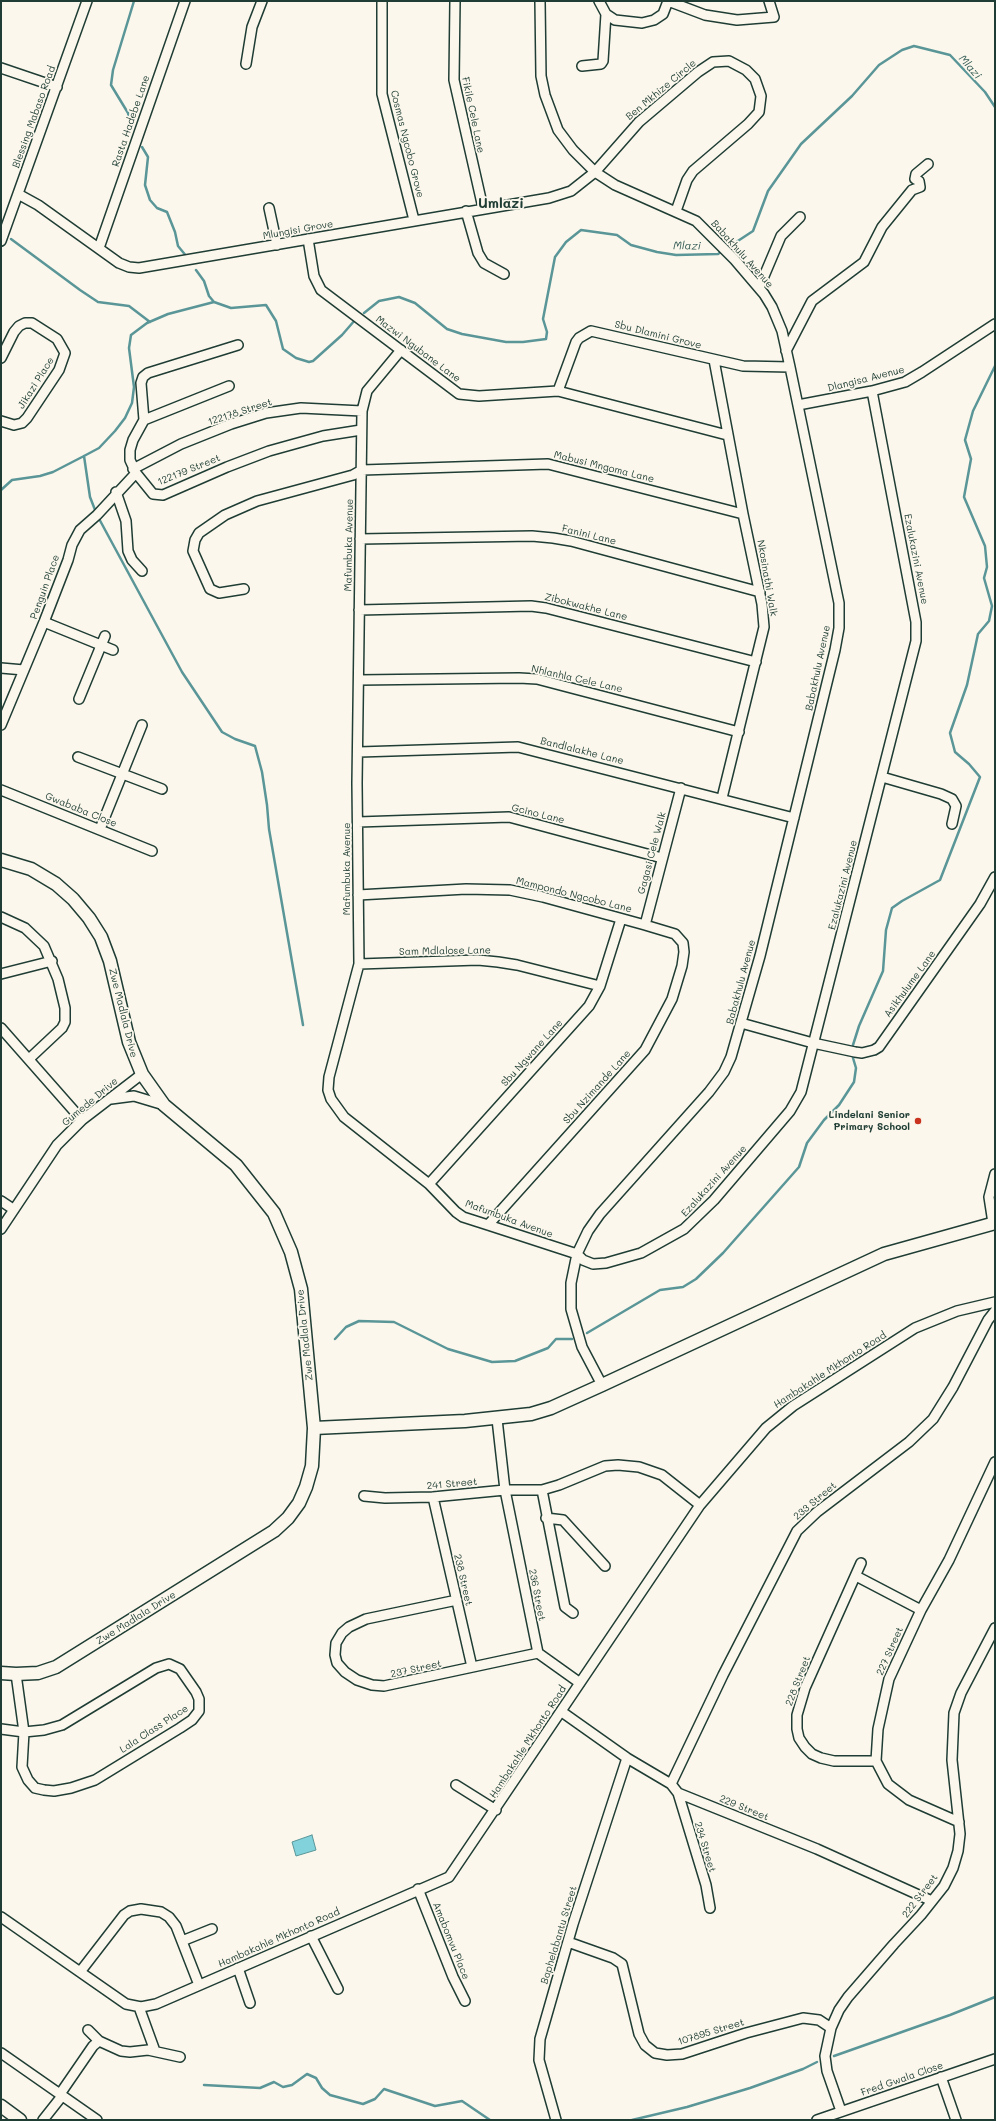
<!DOCTYPE html>
<html>
<head>
<meta charset="utf-8">
<style>
	body { margin:0 }
	#map { position:relative; width:996px; height:2121px; overflow:hidden; background:#fbf7ec; font-family:Mali,sans-serif }
	canvas { display:block }
	.frame { position:absolute; inset:0; border:2px solid #1f3d34; pointer-events:none }
</style>
</head>
<body>
<div id="map">
<canvas width="996" height="2121"></canvas>
<div class="frame"></div>
</div>
<script>
const context = document.querySelector('canvas').getContext('2d');
context.lineJoin = 'round';
function fillPath(path, color) { context.fillStyle = color; context.fill(path, 'evenodd'); }
const poly = rows => new Path2D(rows.map(r => 'M' + r).join(''));
function trace(path, color, width, dash) { context.strokeStyle = color; context.lineWidth = width; context.lineCap = dash ? 'butt' : 'round'; context.setLineDash(dash || []); context.stroke(path); }
function drawText(font, color, halo, rows, align = 'center') {
  context.font = font + ' Mali,sans-serif'; context.lineWidth = 3.5; context.setLineDash([]); context.textBaseline = 'middle'; context.strokeStyle = halo; context.fillStyle = color; for (const [text, x, y, turn = 0] of rows) {
    context.save(); context.translate(x, y); context.rotate((+turn || 0) * Math.PI / 180); context.textAlign = isNaN(turn) ? turn : align; if (halo) context.strokeText(text, 0, 0); context.fillText(text, 0, 0); context.restore();
  }
}
const water = poly([
	[312,1835,316,1850,296,1856,292,1842,312,1835]
]);
fillPath(water, '#81d2db');
trace(water, '#5a9698', 1);
trace(poly([
	[131,126,128,113,111,85,113,70,134,1],
	[142,147,148,157,145,185,150,200,157,208,167,212,175,232,178,246,187,257],
	[11,239,80,290,98,302,129,306,150,322],
	[196,270,204,281,209,296,214,302],
	[364,313,379,301,399,297,415,303,447,329,462,334,506,342,523,342,546,339,547,332,543,319,555,257,566,242,581,230,617,235,631,245,657,252,676,255,718,254,753,231,768,191,801,144,852,96,879,65,902,50,914,46,950,55,985,92,995,107],
	[84,456,90,497,97,515,182,672,222,732,235,739,255,746,262,772,267,805,269,829,303,1025],
	[1,490,12,480,40,476,53,472,84,456,99,448,115,431,125,418,132,403,134,387,129,348,131,335,147,323,168,314,214,302,231,308,266,305,276,321,283,349,296,358,309,362,313,361,342,335,355,320],
	[853,1045,859,1026,883,971,886,930,892,908,902,901,940,880,980,777,969,764,955,752,950,733,967,685,978,634,989,621,992,606,984,578,987,567,985,546,964,497,971,459,965,440,973,411,995,366],
	[587,1333,660,1290,683,1287,696,1279,723,1253,799,1167,807,1143,824,1120,839,1105,854,1082,856,1068,853,1058],
	[335,1339,346,1327,359,1321,394,1322,448,1349,492,1362,515,1361,548,1348,556,1339,572,1339],
	[834,2056,950,2015,995,1997],
	[204,2085,260,2088,274,2082,283,2087,292,2085,307,2074,316,2078,322,2088,330,2095,363,2104,375,2099,384,2089,435,2106,462,2101,490,2120],
	[632,2120,687,2107,750,2088,803,2069,817,2062]
]), '#5a9698', 2.5);
const minor = poly([
	[382,1,382,94,414,220],
	[455,1,454,80,483,208],
	[540,1,541,76,545,95,558,130,573,150,595,172,615,185,696,221,735,260,764,294,772,307,782,331,790,367,839,603,839,628,835,650,760,956,731,1057,724,1072,709,1092,600,1214,588,1231,577,1254,571,1283,571,1309,582,1347,602,1385],
	[599,1,606,14,615,20,642,23,654,20,663,14,668,1],
	[668,1,705,15,737,20,774,17,769,1],
	[246,64,252,27,262,1],
	[582,66,601,64,603,61,606,14],
	[1,68,57,87],
	[18,194,38,205,119,263,129,267,139,268,549,198,571,191,595,172,639,122,698,72,713,62,729,61,746,70,755,79,761,96,759,112,748,124,693,171,687,180,676,211],
	[269,208,277,245],
	[466,211,478,253,484,263,504,274],
	[308,239,314,276,321,290,459,394,479,396,558,391,727,435],
	[1,241,87,1],
	[99,248,185,1],
	[759,288,781,236,800,217],
	[238,345,148,373,143,377,141,383,144,420,133,440,130,450,130,460,136,473,153,494,163,495,227,467,269,451,323,436,361,430],
	[401,350,367,391,362,411,357,783,359,964,329,1077,328,1090,331,1099,344,1117,429,1184,456,1212,463,1217,488,1225,577,1254,583,1260,593,1264,606,1263,641,1253,684,1229,714,1200,790,1111,801,1092,916,641,916,622,872,391],
	[786,351,812,301,864,262,882,227,912,190,920,187,919,181,915,179,916,174,928,164],
	[1,358,14,332,19,326,25,323,32,323,57,339,65,353,59,370,27,418,22,423,14,425,1,421],
	[714,360,743,514,762,604,764,627,722,798],
	[558,391,576,342,579,338,591,331,743,366,790,367],
	[798,405,872,391,905,382,922,372,995,324],
	[144,420,229,386],
	[133,469,181,444,231,424,266,413,301,408,362,411],
	[116,492,126,521,128,551,132,560,142,571],
	[360,539,532,536,553,538,571,541,760,592],
	[244,589,219,593,210,589,193,551,195,540,199,533,225,515,257,501,353,475,362,470,548,464,743,514],
	[359,610,531,606,546,608,756,662],
	[44,622,113,650],
	[1,668,24,670],
	[359,680,519,678,537,679,739,732],
	[79,699,105,636],
	[1,725,44,622,68,560,72,545,80,530,97,515,136,473],
	[359,752,518,747,794,818],
	[78,757,162,789],
	[882,777,941,794,952,799,956,806,952,824],
	[1,790,152,851],
	[358,822,509,817,662,858],
	[100,829,142,725],
	[358,895,466,889,510,890,543,897,645,925,675,934,683,943,684,952,682,966,672,999,645,1050,488,1225],
	[1,917,25,928,44,946,58,979,65,1008,65,1022,62,1028,29,1059],
	[645,925,681,788],
	[359,964,478,960,498,962,517,965,600,986],
	[1,974,52,961],
	[741,1023,813,1043,855,1052,862,1053,874,1050,879,1047,980,904,995,877],
	[1,1028,82,1120],
	[111,1099,134,1096,164,1105],
	[429,1184,589,1006,600,986,621,919],
	[1,1201,13,1209],
	[993,1223,989,1197,995,1174],
	[1,1229,57,1145,82,1120,142,1074],
	[497,1419,505,1490,538,1653,580,1683],
	[542,1490,565,1607,573,1613],
	[364,1496,385,1498,433,1497,505,1490,542,1490,559,1485,605,1466,618,1465,639,1467,662,1475,700,1505],
	[433,1497,472,1667],
	[546,1518,563,1520,605,1566],
	[861,1563,805,1688,797,1715,797,1729,799,1738,805,1747,812,1754,821,1758,834,1761,876,1761],
	[856,1576,921,1610],
	[457,1600,366,1619,349,1627,342,1633,336,1643,335,1655,337,1663,345,1672,357,1680,372,1685,384,1686,538,1653],
	[562,1712,627,1758,671,1784,678,1793,817,1849,932,1901],
	[1,1729,24,1732,44,1730,62,1725,156,1668,169,1664,180,1669,196,1692,199,1699,199,1711,192,1720,180,1728,95,1780,71,1788,54,1791,44,1790,35,1788,28,1780,22,1767,24,1732,16,1674],
	[671,1784,723,1675,797,1531,817,1512,909,1442,933,1419,953,1387,988,1320,995,1311],
	[456,1785,496,1810],
	[678,1793,706,1885,710,1908],
	[959,1822,909,1800,888,1784,876,1761,878,1729,889,1679,921,1610,949,1560,995,1462],
	[418,1889,453,1977,465,2001],
	[1,1917,126,2004,141,2007,156,2004,449,1877,700,1505,766,1428,793,1406,915,1328,957,1311,995,1302],
	[311,1936,338,1989],
	[182,1941,212,1929],
	[568,1942,613,1958,622,1964,639,2034,645,2045,655,2053,667,2055,682,2054,746,2033,803,2018,819,2020,831,2028],
	[238,1968,250,2003],
	[80,1972,124,1915,130,1911,141,1909,161,1912,169,1917,176,1926,199,1985],
	[139,2007,155,2051],
	[88,2030,99,2041,121,2051,130,2052,148,2050,180,2057],
	[1,2053,97,2120],
	[941,2077,956,2120],
	[60,2094,93,2046,99,2041],
	[841,2111,827,2071,825,2056,831,2028,839,2010,848,1997,894,1944,921,1915,944,1886,953,1868,958,1851,960,1834,952,1760,954,1713,961,1693,995,1628],
	[43,2120,62,2096],
	[556,2120,539,2060,540,2039,573,1924,627,1758],
	[817,2120,995,2059]
]);
const tertiary = poly([
	[1,860,31,869,56,884,73,899,89,918,101,937,110,961,129,1042,142,1074,164,1105,236,1165,274,1213,291,1252,301,1289,314,1428,312,1466,306,1487,299,1503,288,1518,274,1531,56,1667,38,1673,16,1674,1,1673],
	[314,1428,465,1421,531,1414,551,1408,602,1385,884,1254,995,1223],
	[1,2106,20,2120]
]);
trace(minor, '#1f3d34', 12);
trace(tertiary, '#1f3d34', 15);
trace(minor, '#fbf7ec', 9);
trace(tertiary, '#fbf7ec', 12);
for (const [x, y, r, color] of [
	[918,1121,4,"#c8321e"]
]) { const dot = new Path2D(); dot.arc(x, y, r, 0, 2 * Math.PI); context.fillStyle = color; context.fill(dot); trace(dot, '#fbf7ec', 1.5); }
drawText('10px', '#1f3d34', '#fbf7ec', [
	["Ben Mkhize Circle",661,90,-40],
	["Fikile Cele Lane",473,115,78],
	["Blessing Mabaso Road",34,117,-70],
	["Rasta Hadebe Lane",131,121,-71],
	["Cosmas Ngcobo Grove",407,144,76],
	["Mlungisi Grove",298,230,-10],
	["Babakhulu Avenue",742,254,48],
	["Sbu Dlamini Grove",658,335,14],
	["Mazwi Ngubane Lane",418,349,37],
	["Dlangisa Avenue",866,379,-14],
	["Jikazi Place",36,383,-58],
	["122178 Street",240,412,-18],
	["Mabusi Mngoma Lane",604,467,14],
	["122179 Street",189,470,-22],
	["Fanini Lane",589,535,14],
	["Mafumbuka Avenue",349,545,-89],
	["Ezalukazini Avenue",916,559,79],
	["Nkosinathi Walk",767,578,80],
	["Penguin Place",45,587,-70],
	["Zibokwakhe Lane",586,607,14],
	["Babakhulu Avenue",818,668,-78],
	["Nhlanhla Cele Lane",577,679,13],
	["Bandlalakhe Lane",582,751,14],
	["Gwababa Close",81,810,22],
	["Gcino Lane",538,814,14],
	["Gagasi Cele Walk",652,853,-75],
	["Mafumbuka Avenue",347,869,-90],
	["Ezalukazini Avenue",843,885,-76],
	["Mampondo Ngcobo Lane",574,895,14],
	["Sam Mdlalose Lane",445,951,-1],
	["Babakhulu Avenue",741,982,-75],
	["Asikhulume Lane",910,984,-54],
	["Zwe Madlala Drive",123,1013,76],
	["Sbu Ngwane Lane",532,1053,-48],
	["Sbu Nzimande Lane",597,1087,-48],
	["Gumede Drive",90,1102,-40],
	["Ezalukazini Avenue",714,1181,-48],
	["Mafumbuka Avenue",509,1219,20],
	["Zwe Madlala Drive",305,1335,-96],
	["Hambakahle Mkhonto Road",830,1370,-33],
	["241 Street",452,1484,-5],
	["233 Street",815,1501,-40],
	["238 Street",463,1580,77],
	["236 Street",537,1595,79],
	["Zwe Madlala Drive",136,1618,-32],
	["227 Street",890,1651,-66],
	["237 Street",416,1669,-12],
	["228 Street",798,1681,-69],
	["Lala Class Place",154,1729,-33],
	["Hambakahle Mkhonto Road",528,1742,-57],
	["229 Street",744,1808,22],
	["234 Street",705,1847,73],
	["222 Street",920,1896,-53],
	["Baphelabantu Street",559,1935,-73],
	["Hambakahle Mkhonto Road",279,1938,-24],
	["Amabomvu Place",451,1941,68],
	["107895 Street",711,2032,-17],
	["Fred Gwala Close",902,2079,-19]
]);
drawText('bold 10px', '#1f3d34', '#fbf7ec', [
	["Lindelani Senior",910,1115],
	["Primary School",910,1127]
], 'right');
drawText('italic 11px', '#335b55', '#fbf7ec', [
	["Mlazi",970,67,49],
	["Mlazi",687,246,1]
]);
drawText('bold 14px', '#1f3d34', '#fbf7ec', [
	["Umlazi",501,204]
]);
</script>
</body>
</html>
